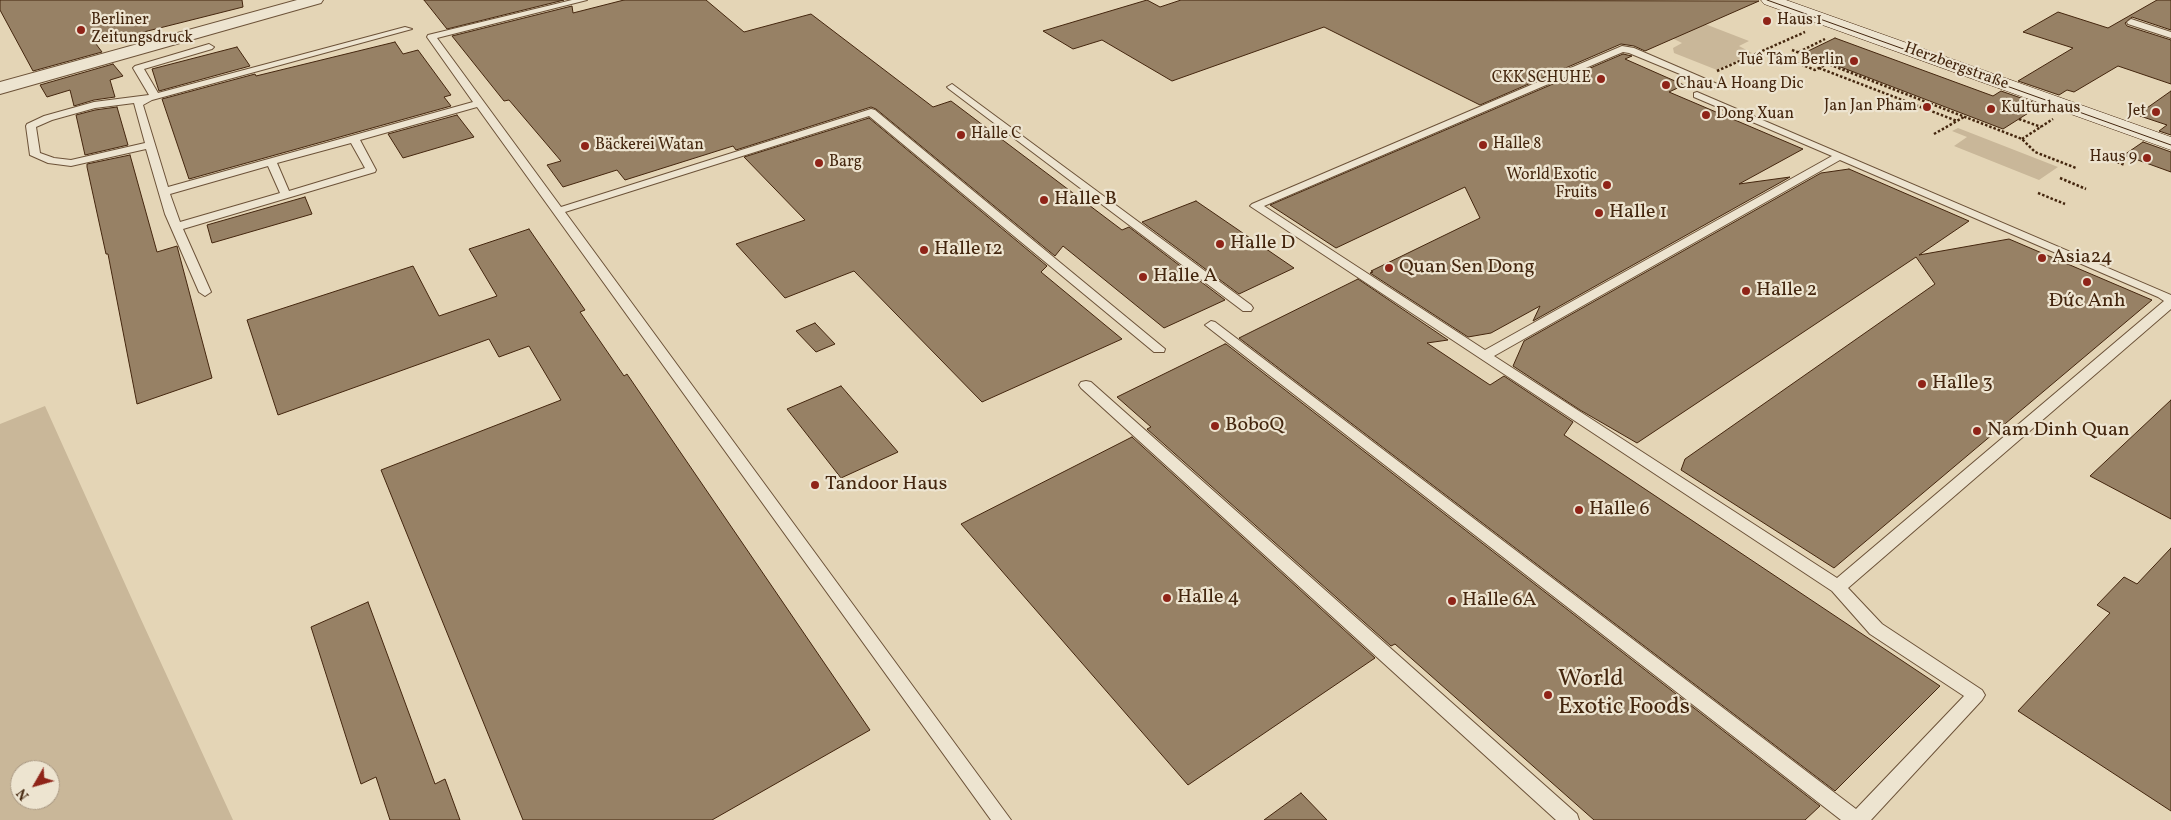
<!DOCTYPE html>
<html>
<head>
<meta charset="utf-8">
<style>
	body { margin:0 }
	#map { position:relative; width:2171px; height:820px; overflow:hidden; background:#e4d5b6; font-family:Vollkorn,serif }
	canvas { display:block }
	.north { position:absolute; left:10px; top:760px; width:50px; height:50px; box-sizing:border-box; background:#ede4d0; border:1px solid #a99882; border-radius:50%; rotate:232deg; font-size:14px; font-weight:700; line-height:20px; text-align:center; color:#44260e }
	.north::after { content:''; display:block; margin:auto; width:18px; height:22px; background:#8f2418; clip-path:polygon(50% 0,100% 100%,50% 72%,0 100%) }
</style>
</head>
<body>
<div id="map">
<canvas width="2171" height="820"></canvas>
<div class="north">N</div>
</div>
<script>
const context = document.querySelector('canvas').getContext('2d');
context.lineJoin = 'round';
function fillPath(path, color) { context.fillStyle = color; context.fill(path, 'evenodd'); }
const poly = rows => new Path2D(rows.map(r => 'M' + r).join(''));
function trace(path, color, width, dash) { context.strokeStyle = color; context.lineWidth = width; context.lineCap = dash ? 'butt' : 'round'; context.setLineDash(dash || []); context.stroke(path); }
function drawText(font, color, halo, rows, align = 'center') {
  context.font = font + ' Vollkorn,serif'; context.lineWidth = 4.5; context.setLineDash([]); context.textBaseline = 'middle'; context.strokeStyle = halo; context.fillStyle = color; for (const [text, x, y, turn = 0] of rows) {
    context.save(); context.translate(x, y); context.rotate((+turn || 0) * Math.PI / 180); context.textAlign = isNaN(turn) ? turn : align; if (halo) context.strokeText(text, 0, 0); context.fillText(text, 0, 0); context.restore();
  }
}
fillPath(poly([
	[1705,24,1749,41,1739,46,1752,53,1717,70,1674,53,1673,48,1682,43,1672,38],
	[1958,128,2058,167,2039,180,1954,146,1967,137,1952,131],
	[45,406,139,615,233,820,0,820,0,424],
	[20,770,50,770,50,800,20,800]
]), '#c9b799');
const building = poly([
	[0,0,242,0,243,7,96,44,102,52,33,71,0,10,0,0],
	[424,0,564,0,447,29,424,0],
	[624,0,706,0,744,32,811,14,933,107,951,101,1122,230,1129,227,1225,300,1164,328,1063,246,1055,256,876,109,871,107,736,150,733,146,625,180,617,170,563,187,547,165,561,161,509,100,504,101,452,36,572,6,573,13,624,0],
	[1147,0,1160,7,1181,0,1759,1,1645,51,1634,46,1621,44,1480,105,1324,27,1172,81,1102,40,1073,49,1043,31,1147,0],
	[2157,0,2171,0,2171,30,2132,17,2125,23,2127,26,2171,40,2171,84,2118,66,2074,92,2067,90,2059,95,2018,81,2073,48,2023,32,2058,12,2108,28,2157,0],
	[1835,38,1993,96,2001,91,2041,105,2003,129,1804,53,1835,38],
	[395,42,403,54,418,50,451,95,444,97,451,106,189,179,162,99,255,74,256,76,395,42],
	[237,47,250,66,159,91,152,69,237,47],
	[1623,54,1632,56,1625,59,1684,85,1669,92,1803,149,1739,184,1790,177,1533,321,1540,306,1491,333,1468,337,1370,273,1373,272,1371,271,1480,218,1465,187,1336,248,1270,205,1623,54],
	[113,64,123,76,110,80,115,97,94,100,74,106,70,90,47,97,40,85,113,64],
	[2171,91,2171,135,2159,131,2167,125,2137,115,2171,91],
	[117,107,128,145,85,155,76,115,95,110,117,107],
	[457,115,474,137,403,158,388,134,457,115],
	[869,118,1047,266,1041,272,1122,339,982,402,854,271,785,298,736,244,805,220,744,157,869,118],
	[2143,142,2171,152,2171,172,2124,155,2143,142],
	[130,155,157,252,177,246,212,378,137,404,108,254,106,254,87,167,87,164,130,155],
	[1849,169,1969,221,1919,255,2009,239,2152,300,1834,568,1681,470,1685,459,1935,284,1916,257,1637,443,1580,410,1513,366,1524,341,1821,173,1849,169],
	[305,197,312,214,212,243,207,225,305,197],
	[1196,201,1294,268,1239,294,1142,222,1196,201],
	[529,229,585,310,580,312,624,376,627,374,870,730,712,820,523,820,381,470,561,400,529,346,499,357,489,339,278,415,247,320,413,266,439,316,497,296,469,249,529,229],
	[1358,279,1448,340,1427,343,1490,385,1504,376,1573,422,1564,435,1940,686,1835,791,1239,338,1358,279],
	[815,323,835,344,816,352,796,331,815,323],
	[1225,344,1226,344,1820,806,1805,820,1594,820,1395,644,1391,646,1147,429,1151,427,1117,397,1225,344],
	[841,386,898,452,841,478,787,409,841,386],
	[2171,400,2171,519,2090,476,2171,400],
	[1132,437,1375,658,1188,785,961,524,1132,437],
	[2171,548,2171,811,2018,711,2110,613,2097,605,2124,577,2137,584,2171,548],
	[368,602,435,784,445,779,460,820,390,820,376,777,361,784,311,627,368,602],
	[1301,793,1327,820,1264,820,1301,793]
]);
fillPath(building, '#978165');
trace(building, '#44260e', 1);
const lane = poly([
	[572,0,587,0,437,38,561,207,871,109,875,110,1165,349,1164,352,1154,352,869,116,565,212,1011,820,991,820,477,107,360,140,376,170,375,172,183,229,211,292,205,296,199,292,165,214,146,149,71,166,48,163,30,155,26,126,27,124,44,116,94,102,149,95,133,68,135,66,209,44,214,47,212,49,144,69,158,93,405,27,412,29,152,100,143,105,168,187,473,102,427,37,428,35,572,0],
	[134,103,145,143,71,160,54,158,40,153,36,127,52,120,95,108,134,103],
	[351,143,365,168,289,191,277,163,351,143],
	[268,166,280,193,180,222,170,194,268,166],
	[2131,19,2171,32,2171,38,2128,24,2127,22,2131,19],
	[1622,46,1634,48,1722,86,1720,88,1714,88,1629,53,1623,52,1264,206,1485,350,1832,156,1694,97,1694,93,1697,92,2171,295,2171,309,1848,588,1882,624,1982,690,1985,695,1982,700,1871,820,1841,820,1205,325,1211,321,1215,322,1856,809,1964,696,1870,634,1832,591,1250,206,1252,204,1622,46],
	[1840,160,2158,297,2164,301,1837,578,1494,356,1840,160],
	[952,84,1251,305,1253,308,1251,311,1243,311,949,89,947,87,952,84],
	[1086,381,1091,382,1577,814,1579,820,1556,820,1081,388,1079,385,1081,382,1086,381]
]);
const street = poly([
	[297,0,323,0,321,3,0,94,0,82,297,0]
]);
const secondary = poly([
	[1761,0,1786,0,2171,137,2171,150,1764,4,1761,0]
]);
trace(lane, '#6c5238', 2);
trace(street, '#6c5238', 2);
trace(secondary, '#44260e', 1);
trace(poly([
	[1792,50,2022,139,2035,152,2076,168],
	[1799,52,1825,39],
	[1780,56,1815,70,1827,64],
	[1819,68,1957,121],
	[1717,71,1805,32],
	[2019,119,2041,127],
	[1934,134,1964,117],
	[2022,139,2053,119],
	[2096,154,2125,165],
	[2060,178,2086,189],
	[2038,193,2065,204]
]), '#44260e', 2.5, [2.5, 2]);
fillPath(lane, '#ede4d0');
fillPath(street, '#ede4d0');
fillPath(secondary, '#ede4d0');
trace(poly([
	[1767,0,2171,145]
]), '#44260e', 1);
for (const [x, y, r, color] of [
	[1767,21,5,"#8f2418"],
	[81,30,5,"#8f2418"],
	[1854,61,5,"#8f2418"],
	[1601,79,5,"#8f2418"],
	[1666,85,5,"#8f2418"],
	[1927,107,5,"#8f2418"],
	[1991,109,5,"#8f2418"],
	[2156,112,5,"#8f2418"],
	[1706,115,5,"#8f2418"],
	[961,135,5,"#8f2418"],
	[1483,145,5,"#8f2418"],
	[585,146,5,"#8f2418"],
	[2147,158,5,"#8f2418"],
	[819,163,5,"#8f2418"],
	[1607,185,5,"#8f2418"],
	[1044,200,5,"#8f2418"],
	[1599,213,5,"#8f2418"],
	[1220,244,5,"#8f2418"],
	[924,250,5,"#8f2418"],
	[2042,258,5,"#8f2418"],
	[1389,268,5,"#8f2418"],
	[1143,277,5,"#8f2418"],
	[2087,282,5,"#8f2418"],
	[1746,291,5,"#8f2418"],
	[1922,384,5,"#8f2418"],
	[1215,426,5,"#8f2418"],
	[1977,431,5,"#8f2418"],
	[815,485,5,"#8f2418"],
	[1579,510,5,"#8f2418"],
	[1167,598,5,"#8f2418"],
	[1452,601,5,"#8f2418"],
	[1548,695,5,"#8f2418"]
]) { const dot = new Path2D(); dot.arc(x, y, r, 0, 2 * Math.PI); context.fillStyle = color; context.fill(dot); trace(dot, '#ede4d0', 2); }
drawText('16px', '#44260e', '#ede4d0', [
	["Berliner",91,21],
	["Zeitungsdruck",91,39],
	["Haus 1",1777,21],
	["Tuê Tâm Berlin",1844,61,"right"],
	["CKK SCHUHE",1591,79,"right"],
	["Chau A Hoang Dic",1676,85],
	["Jan Jan Pham",1917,107,"right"],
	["Kulturhaus",2001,109],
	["Jet",2146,112,"right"],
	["Dong Xuan",1716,115],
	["Halle C",971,135],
	["Halle 8",1493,145],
	["Bäckerei Watan",595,146],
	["Haus 9",2137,158,"right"],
	["Barg",829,163],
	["World Exotic",1597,176,"right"],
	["Fruits",1597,194,"right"]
], 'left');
drawText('16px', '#44260e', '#ede4d0', [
	["Herzbergstraße",1956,67,20]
]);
drawText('20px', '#44260e', '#ede4d0', [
	["Halle B",1054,200],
	["Halle 1",1609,213],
	["Halle D",1230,244],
	["Halle 12",934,250],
	["Asia24",2052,258],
	["Quan Sen Dong",1399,268],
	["Halle A",1153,277],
	["Halle 2",1756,291],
	["Đức Anh",2087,302,"center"],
	["Halle 3",1932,384],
	["BoboQ",1225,426],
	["Nam Dinh Quan",1987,431],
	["Tandoor Haus",825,485],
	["Halle 6",1589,510],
	["Halle 4",1177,598],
	["Halle 6A",1462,601]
], 'left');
drawText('24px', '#44260e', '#ede4d0', [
	["World",1558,681],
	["Exotic Foods",1558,709]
], 'left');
</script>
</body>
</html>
